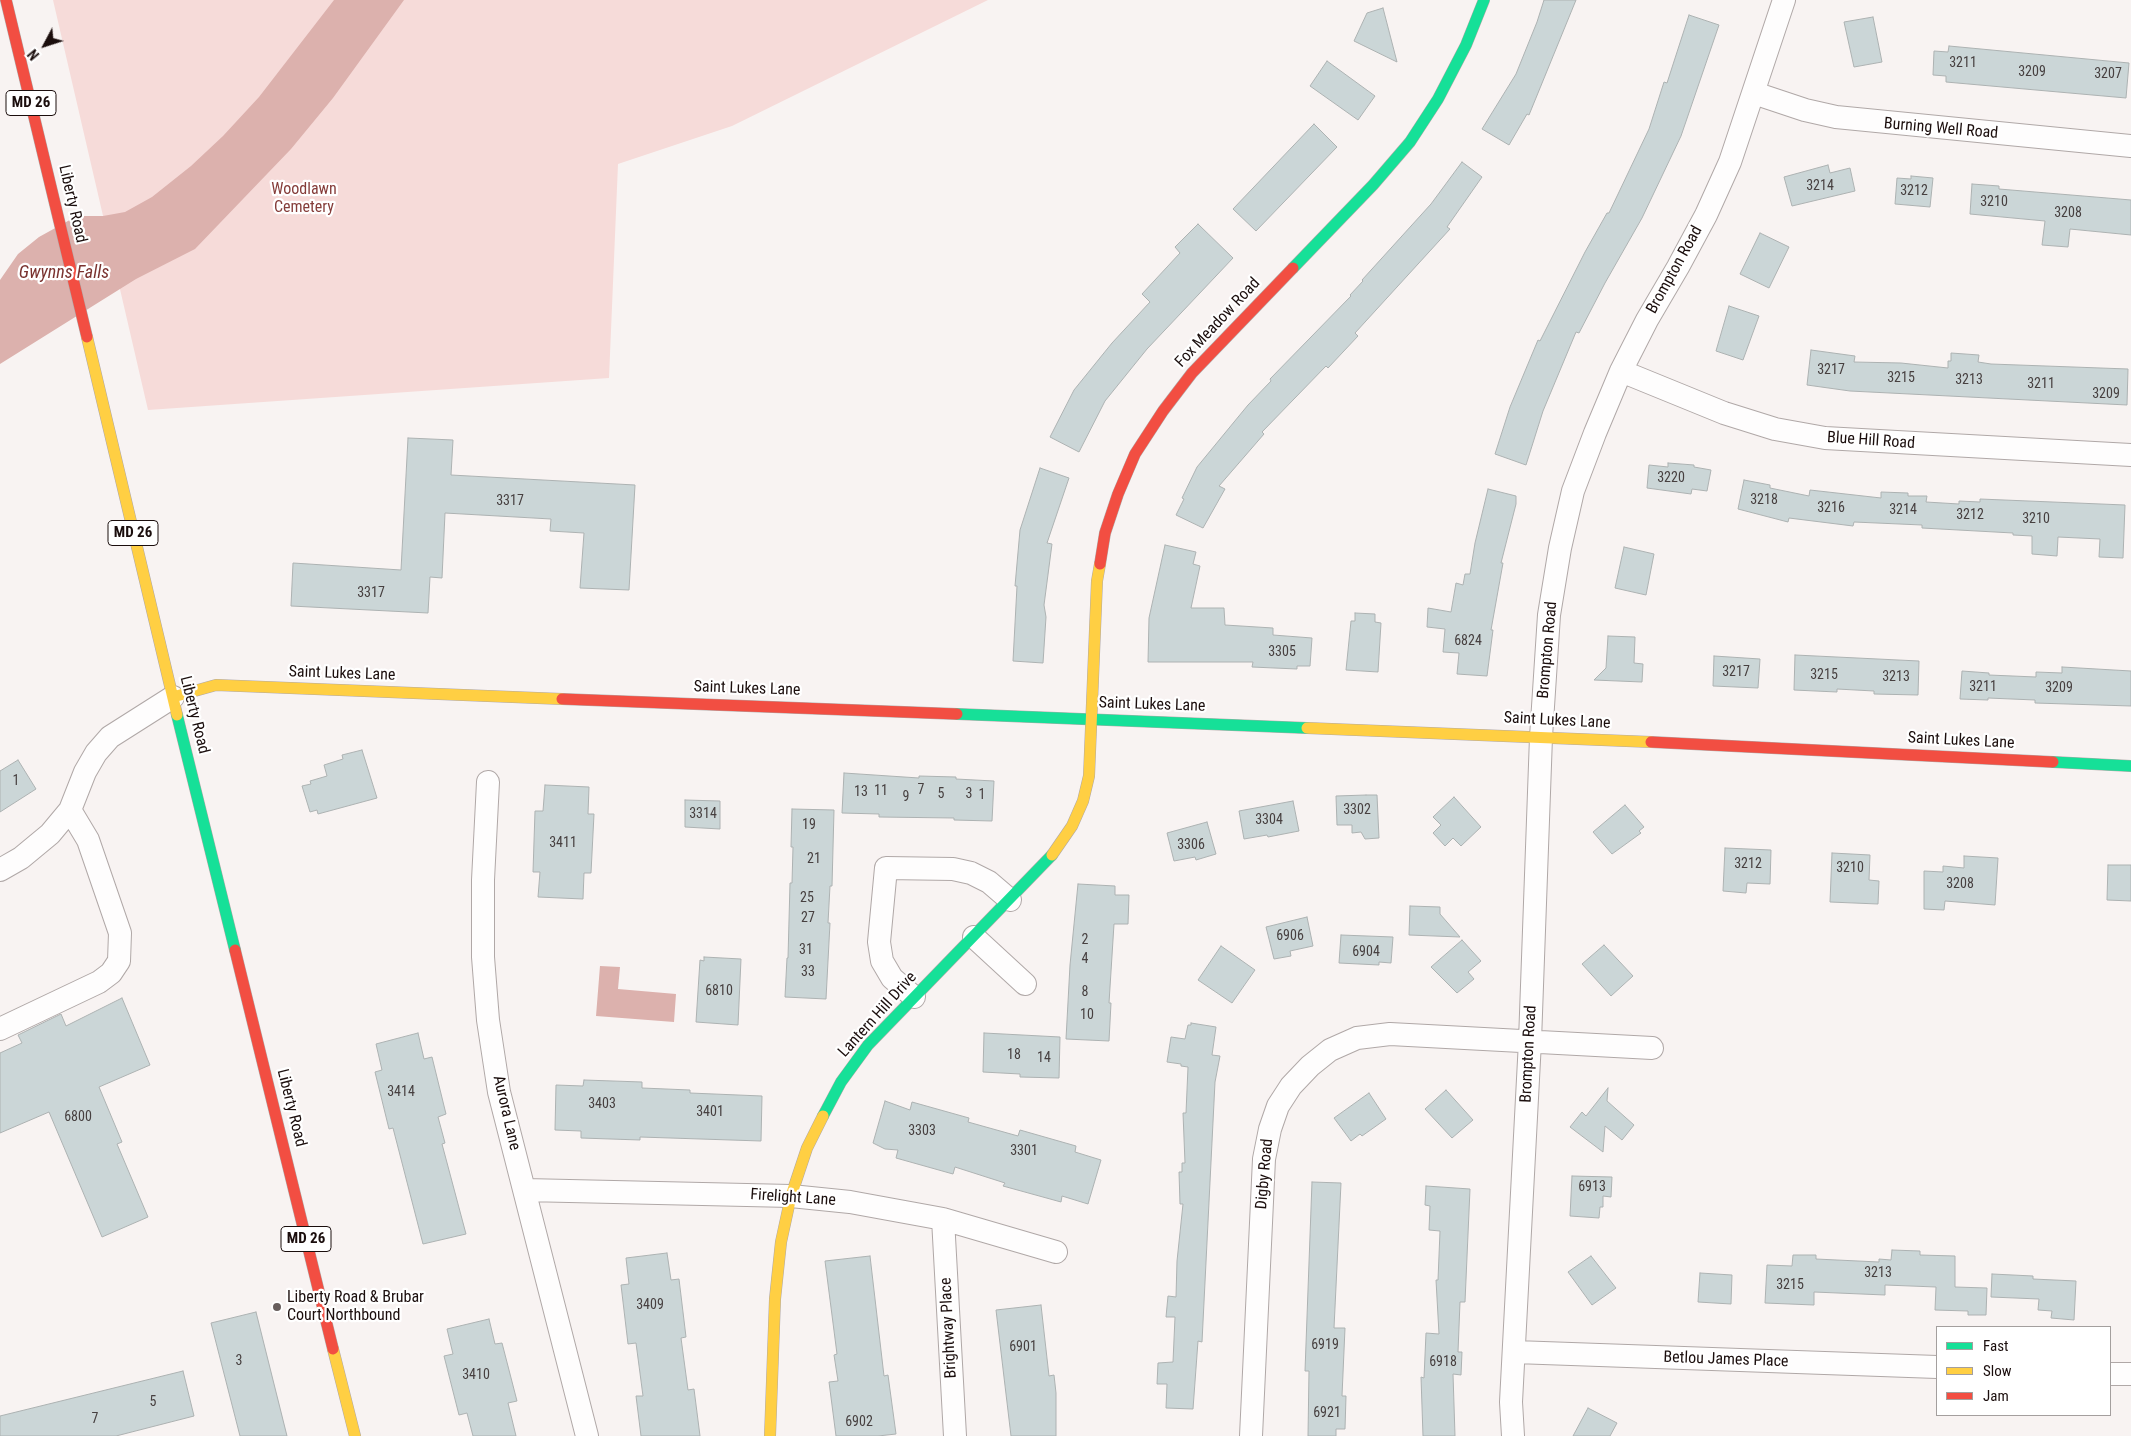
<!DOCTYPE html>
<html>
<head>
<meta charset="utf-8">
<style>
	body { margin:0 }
	#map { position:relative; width:2131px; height:1436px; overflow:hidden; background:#f8f3f2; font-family:"Roboto Condensed",sans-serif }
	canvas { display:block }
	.legend { position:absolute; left:1936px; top:1326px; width:175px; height:90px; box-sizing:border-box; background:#fff; border:1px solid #a49f9e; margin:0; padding:6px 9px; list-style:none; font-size:15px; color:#1b0e0d }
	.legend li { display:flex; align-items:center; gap:10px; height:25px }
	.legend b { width:25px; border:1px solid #a49f9e }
	.north { position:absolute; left:20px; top:20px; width:50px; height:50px; -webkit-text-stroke:4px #fff; paint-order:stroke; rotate:230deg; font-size:14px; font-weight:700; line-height:20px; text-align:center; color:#1b0e0d }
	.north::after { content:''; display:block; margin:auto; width:18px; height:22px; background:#1b0e0d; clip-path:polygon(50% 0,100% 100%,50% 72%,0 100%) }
</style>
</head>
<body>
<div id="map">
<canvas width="2131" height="1436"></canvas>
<ul class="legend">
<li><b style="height:6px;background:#16e098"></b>Fast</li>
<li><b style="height:6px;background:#ffcf43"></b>Slow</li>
<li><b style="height:6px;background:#f24e42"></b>Jam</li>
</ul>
<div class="north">N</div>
</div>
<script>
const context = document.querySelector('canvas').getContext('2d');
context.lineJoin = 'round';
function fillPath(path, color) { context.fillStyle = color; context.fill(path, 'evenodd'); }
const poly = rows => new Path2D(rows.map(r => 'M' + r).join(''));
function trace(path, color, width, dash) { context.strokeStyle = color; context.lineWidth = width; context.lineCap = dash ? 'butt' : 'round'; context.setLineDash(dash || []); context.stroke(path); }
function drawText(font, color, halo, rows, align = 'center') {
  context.font = font + ' "Roboto Condensed",sans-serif'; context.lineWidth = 4.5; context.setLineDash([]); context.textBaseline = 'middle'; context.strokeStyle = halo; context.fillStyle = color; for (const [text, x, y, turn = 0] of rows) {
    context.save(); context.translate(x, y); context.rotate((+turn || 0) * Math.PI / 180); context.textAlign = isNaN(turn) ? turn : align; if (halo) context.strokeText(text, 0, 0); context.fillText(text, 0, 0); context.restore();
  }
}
fillPath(poly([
	[53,0,988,0,732,126,618,164,609,378,148,410]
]), '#f6dbd9');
fillPath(poly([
	[334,0,404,0,333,98,291,149,195,249,136,279,0,364,0,280,18,254,39,237,77,216,103,216,125,212,152,197,191,166,223,136,259,97],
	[600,966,620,967,618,989,676,994,674,1022,596,1016]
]), '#dcb1ad');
const building = poly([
	[1544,0,1576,0,1529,115,1527,114,1509,145,1482,129,1516,74,1537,22,1544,0],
	[1383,8,1397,62,1354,41,1367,13,1383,8],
	[1689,15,1719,25,1681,136,1642,218,1605,283,1579,333,1576,332,1543,411,1526,465,1495,454,1510,407,1538,340,1540,341,1585,252,1607,213,1609,213,1649,129,1664,82,1667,83,1689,15],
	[1873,17,1882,62,1854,67,1844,22,1873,17],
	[1949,46,2129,63,2126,98,1946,82,1946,76,1933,75,1934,51,1948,52,1949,46],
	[1327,61,1375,96,1358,120,1310,86,1327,61],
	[1314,124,1337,147,1256,231,1233,209,1314,124],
	[1462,162,1482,177,1447,227,1450,229,1355,333,1358,336,1328,368,1326,366,1262,432,1264,434,1219,486,1225,489,1203,528,1176,515,1184,499,1182,498,1197,467,1248,405,1271,381,1270,379,1351,296,1350,295,1363,281,1362,280,1431,204,1462,162],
	[1828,165,1830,173,1850,168,1855,191,1792,206,1784,177,1828,165],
	[1911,176,1933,178,1930,207,1895,204,1897,178,1911,179,1911,176],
	[1972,184,1999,186,1999,189,2131,200,2131,235,2070,229,2068,247,2042,245,2045,221,1970,214,1972,184],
	[1198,224,1233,258,1147,349,1105,401,1079,452,1050,437,1074,390,1112,343,1150,302,1142,294,1180,253,1175,247,1198,224],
	[1760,233,1789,247,1769,288,1740,274,1760,233],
	[1729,306,1759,316,1743,360,1716,351,1729,306],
	[1811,350,1855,356,1854,362,1901,363,1948,368,1948,361,1951,361,1951,353,1979,355,1978,362,1991,364,2128,369,2127,405,1850,391,1807,385,1811,350],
	[408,438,453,440,451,475,635,485,629,590,580,588,584,533,550,531,551,519,445,513,442,578,430,577,428,613,291,606,293,563,401,570,408,438],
	[1668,463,1694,465,1694,467,1711,470,1707,491,1692,489,1691,494,1647,488,1649,465,1668,467,1668,463],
	[1040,468,1069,478,1047,543,1052,544,1044,605,1046,617,1043,663,1013,661,1017,586,1015,586,1020,530,1040,468],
	[1744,480,1770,485,1770,488,1809,496,1810,490,1881,498,1881,492,1908,493,1908,496,1927,496,1926,502,1959,504,1959,501,1980,502,1980,499,2125,505,2123,558,2099,557,2100,539,2058,537,2057,556,2032,554,2032,536,2013,535,2013,533,1922,528,1922,525,1854,522,1853,526,1789,518,1788,522,1738,509,1744,480],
	[1488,489,1516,496,1516,504,1501,563,1503,563,1491,630,1493,630,1487,676,1457,674,1459,653,1443,652,1445,629,1427,627,1428,608,1451,612,1456,583,1463,585,1465,574,1470,574,1475,543,1488,489],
	[1165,545,1196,552,1193,564,1200,566,1191,608,1224,608,1225,625,1273,628,1273,635,1312,638,1310,666,1297,666,1297,669,1252,667,1253,662,1148,662,1149,618,1165,545],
	[1624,547,1654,554,1646,595,1615,588,1624,547],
	[1355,613,1375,614,1375,622,1381,623,1378,672,1346,670,1351,621,1355,621,1355,613],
	[1608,636,1635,637,1634,663,1643,664,1642,682,1594,680,1606,668,1608,636],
	[1795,655,1919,661,1918,695,1874,694,1874,691,1837,689,1837,692,1794,690,1795,655],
	[1714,656,1760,659,1758,688,1713,686,1714,656],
	[2062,667,2131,671,2131,706,2035,703,2035,700,1988,698,1988,700,1960,699,1962,671,1989,673,1989,675,2036,677,2036,672,2062,673,2062,667],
	[362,750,377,798,318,814,317,810,310,812,302,786,311,784,310,781,327,776,324,765,343,759,342,755,362,750],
	[18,760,36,789,0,812,0,771,18,760],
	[844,773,919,778,919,776,956,777,956,779,994,781,992,821,954,820,954,818,879,817,879,814,842,813,844,773],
	[545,785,589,787,588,814,594,814,591,873,584,873,583,899,538,897,540,872,533,872,535,811,543,811,545,785],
	[1366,795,1377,795,1379,838,1365,839,1361,832,1352,833,1352,825,1337,825,1336,796,1366,795],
	[1454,797,1481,827,1461,846,1453,838,1445,846,1433,833,1441,825,1433,817,1454,797],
	[685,800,720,801,720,829,685,827,685,800],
	[1293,801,1299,831,1268,837,1267,835,1244,839,1239,811,1293,801],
	[1625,805,1644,827,1639,831,1641,833,1612,854,1593,832,1625,805],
	[792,809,834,810,832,886,830,886,828,923,830,923,826,999,785,997,787,958,788,958,790,883,792,883,793,847,791,847,792,809],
	[1207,822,1216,854,1196,860,1195,857,1174,861,1167,833,1207,822],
	[1725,848,1771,850,1770,884,1747,883,1746,893,1723,891,1725,848],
	[1832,853,1870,855,1869,880,1879,881,1878,904,1830,902,1832,853],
	[1964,856,1998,858,1995,905,1945,901,1944,910,1924,909,1924,871,1943,872,1943,866,1964,868,1964,856],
	[2108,865,2131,865,2131,901,2107,900,2108,865],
	[1078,884,1115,886,1115,895,1129,895,1128,924,1114,924,1109,1003,1111,1003,1109,1041,1066,1039,1070,965,1078,884],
	[1410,906,1440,907,1440,914,1460,937,1409,935,1410,906],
	[1307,917,1313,946,1290,951,1291,956,1274,959,1266,927,1307,917],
	[1341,935,1393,937,1391,963,1379,962,1379,965,1339,963,1341,935],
	[1462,940,1481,961,1468,972,1474,979,1457,993,1431,967,1462,940],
	[1604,945,1633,976,1611,996,1582,964,1604,945],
	[1221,946,1255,970,1232,1003,1198,980,1221,946],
	[704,957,741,959,738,1025,696,1022,700,960,704,961,704,957],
	[122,998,150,1065,99,1087,122,1142,117,1144,148,1217,102,1237,49,1112,0,1133,0,1053,22,1043,18,1035,61,1014,66,1026,122,998],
	[1191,1023,1216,1027,1212,1055,1220,1056,1215,1082,1202,1342,1198,1341,1193,1409,1166,1408,1167,1384,1157,1384,1158,1363,1173,1362,1175,1317,1166,1317,1168,1296,1176,1297,1177,1261,1183,1204,1180,1204,1179,1172,1182,1172,1182,1163,1185,1163,1183,1113,1186,1113,1188,1067,1181,1066,1181,1064,1167,1062,1171,1037,1185,1039,1188,1025,1191,1025,1191,1023],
	[418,1033,424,1059,432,1057,446,1114,438,1117,445,1143,442,1144,466,1234,423,1244,393,1128,389,1129,375,1072,382,1070,376,1044,418,1033],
	[984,1033,1060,1037,1059,1078,1020,1077,1020,1074,983,1072,984,1033],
	[584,1080,642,1082,642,1088,690,1090,690,1093,762,1096,761,1141,640,1137,640,1140,581,1138,581,1131,555,1130,556,1085,583,1086,584,1080],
	[1608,1088,1607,1101,1634,1125,1622,1140,1605,1126,1603,1152,1570,1127,1582,1112,1586,1116,1608,1088],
	[1446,1090,1473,1120,1452,1138,1425,1109,1446,1090],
	[1369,1093,1386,1119,1362,1136,1360,1134,1351,1141,1334,1118,1369,1093],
	[885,1101,910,1110,912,1102,969,1118,968,1122,1018,1136,1020,1130,1076,1146,1075,1152,1101,1160,1088,1204,1062,1196,1061,1202,1003,1186,1005,1183,955,1167,953,1174,896,1158,898,1150,885,1149,873,1143,885,1101],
	[1572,1176,1612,1177,1611,1197,1603,1196,1603,1207,1600,1207,1599,1218,1570,1216,1572,1176],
	[1312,1182,1341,1183,1334,1328,1345,1328,1342,1396,1346,1396,1345,1429,1336,1429,1336,1436,1308,1436,1309,1371,1305,1371,1312,1182],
	[1426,1186,1470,1189,1465,1302,1460,1302,1458,1352,1462,1352,1461,1375,1453,1374,1455,1436,1423,1436,1421,1377,1424,1378,1426,1333,1439,1334,1436,1280,1438,1280,1440,1231,1429,1230,1430,1206,1425,1205,1426,1186],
	[1892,1250,1920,1251,1920,1255,1955,1256,1955,1287,1987,1288,1986,1315,1968,1315,1968,1311,1935,1310,1936,1287,1885,1285,1885,1295,1814,1292,1814,1305,1765,1303,1767,1265,1792,1266,1793,1255,1816,1255,1816,1259,1879,1262,1879,1259,1891,1260,1892,1250],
	[667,1253,671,1280,679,1279,686,1337,681,1338,688,1390,694,1389,700,1436,641,1436,636,1396,643,1396,636,1343,628,1344,621,1285,629,1284,626,1258,667,1253],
	[870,1256,884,1376,888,1375,896,1434,878,1436,836,1436,829,1382,838,1381,834,1355,837,1354,825,1261,870,1256],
	[1591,1256,1616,1288,1592,1305,1568,1272,1591,1256],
	[1700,1273,1732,1275,1731,1304,1698,1302,1700,1273],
	[1992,1274,2033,1276,2033,1279,2076,1281,2074,1320,2051,1318,2052,1311,2038,1310,2039,1299,1991,1297,1992,1274],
	[1041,1305,1049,1376,1054,1375,1056,1393,1056,1436,1011,1436,996,1310,1041,1305],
	[256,1312,287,1436,240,1436,211,1323,256,1312],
	[489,1319,495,1344,502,1343,517,1401,508,1403,516,1436,473,1436,467,1413,459,1415,444,1356,453,1354,447,1329,489,1319],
	[183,1371,194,1416,116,1436,0,1436,0,1416,183,1371],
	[1588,1408,1617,1423,1610,1436,1573,1436,1588,1408]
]);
fillPath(building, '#cbd6d7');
trace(building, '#adb2b2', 1);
const street = poly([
	[1754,93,1805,110,1836,117,2131,146],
	[1621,371,1724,413,1775,429,1825,438,2131,455],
	[488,782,483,880,483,957,488,1020,499,1092,587,1436],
	[0,870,21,858,50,834,70,810,85,772,96,753,110,737,173,697],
	[974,937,1025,984],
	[914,997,892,978,882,961,879,942,886,868,953,869,971,873,989,882,1010,900],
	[0,1029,99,982,111,973,119,961,120,933,88,840,70,810],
	[525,1190,791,1196,850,1202,943,1219,1056,1252],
	[943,1219,955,1436],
	[1515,1352,1937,1367],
	[2110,1374,2131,1374],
	[1251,1436,1264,1159,1270,1129,1278,1106,1291,1086,1310,1066,1330,1050,1357,1038,1390,1034,1652,1048],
	[1513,1436,1511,1402,1530,1041,1541,737,1549,615,1560,548,1573,491,1595,433,1621,371,1647,320,1678,267,1706,215,1730,162,1784,0]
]);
const fast = poly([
	[1293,268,1373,185,1410,142,1438,99,1466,45,1484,0],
	[957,714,1307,728],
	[177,715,235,950],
	[2053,762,2131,766],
	[823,1116,841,1082,868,1045,1052,855]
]);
const slow = poly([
	[87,337,177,715],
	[173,697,216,685,562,699],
	[1307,728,1651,742],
	[1052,855,1072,826,1083,801,1089,776,1097,581,1100,564],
	[333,1349,355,1436],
	[770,1436,775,1299,781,1242,791,1196,807,1148,823,1116]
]);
const jam = poly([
	[6,0,87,337],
	[1100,564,1105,533,1118,494,1135,454,1163,411,1192,373,1293,268],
	[562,699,957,714],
	[1651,742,2053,762],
	[235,950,333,1349]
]);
trace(street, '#b0a8a7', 24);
trace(fast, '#b0a8a7', 12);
trace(slow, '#b0a8a7', 12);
trace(jam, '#b0a8a7', 12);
trace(street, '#fefdfd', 22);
trace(fast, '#16e098', 11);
trace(slow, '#ffcf43', 11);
trace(jam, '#f24e42', 11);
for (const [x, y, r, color] of [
	[277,1307,5,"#685e5d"]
]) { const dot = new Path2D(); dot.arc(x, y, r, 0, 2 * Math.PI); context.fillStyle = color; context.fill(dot); trace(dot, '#fff', 2); }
drawText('14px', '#474040', null, [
	["3211",1963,63],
	["3209",2032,72],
	["3207",2108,74],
	["3214",1820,186],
	["3212",1914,191],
	["3210",1994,202],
	["3208",2068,213],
	["3217",1831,370],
	["3215",1901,378],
	["3213",1969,380],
	["3211",2041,384],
	["3209",2106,394],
	["3220",1671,478],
	["3218",1764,500],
	["3317",510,501],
	["3216",1831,508],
	["3214",1903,510],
	["3212",1970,515],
	["3210",2036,519],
	["3317",371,593],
	["6824",1468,641],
	["3305",1282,652],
	["3217",1736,672],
	["3215",1824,675],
	["3213",1896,677],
	["3211",1983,687],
	["3209",2059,688],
	["1",16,781],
	["7",921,790],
	["11",881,791],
	["13",861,792],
	["5",941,794],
	["3",969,794],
	["1",982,795],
	["9",906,797],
	["3302",1357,810],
	["3314",703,814],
	["3304",1269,820],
	["19",809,825],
	["3411",563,843],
	["3306",1191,845],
	["21",814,859],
	["3212",1748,864],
	["3210",1850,868],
	["3208",1960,884],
	["25",807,898],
	["27",808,918],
	["6906",1290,936],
	["2",1085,940],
	["31",806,950],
	["6904",1366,952],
	["4",1085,959],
	["33",808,972],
	["6810",719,991],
	["8",1085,992],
	["10",1087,1015],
	["18",1014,1055],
	["14",1044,1058],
	["3414",401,1092],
	["3403",602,1104],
	["3401",710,1112],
	["6800",78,1117],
	["3303",922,1131],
	["3301",1024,1151],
	["6913",1592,1187],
	["3213",1878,1273],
	["3215",1790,1285],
	["3409",650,1305],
	["6919",1325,1345],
	["6901",1023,1347],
	["3",239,1361],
	["6918",1443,1362],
	["3410",476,1375],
	["5",153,1402],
	["6921",1327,1413],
	["7",95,1419],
	["6902",859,1422]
]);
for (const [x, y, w] of [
	[31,103,50],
	[133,533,50],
	[306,1239,50]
]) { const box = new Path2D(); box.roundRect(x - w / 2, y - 12.5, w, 25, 4); context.fillStyle = '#fff'; context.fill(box); trace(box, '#1b0e0d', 1); }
drawText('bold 15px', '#1b0e0d', null, [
	["MD 26",31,103],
	["MD 26",133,533],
	["MD 26",306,1239]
]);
drawText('16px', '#1b0e0d', '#fff', [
	["Burning Well Road",1941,129,5],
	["Liberty Road",72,204,77],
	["Brompton Road",1675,270,-61],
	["Fox Meadow Road",1218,323,-47],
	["Blue Hill Road",1871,441,4],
	["Brompton Road",1548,650,-85],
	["Saint Lukes Lane",342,674,2],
	["Saint Lukes Lane",747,689,2],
	["Saint Lukes Lane",1152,705,2],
	["Liberty Road",194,715,76],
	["Saint Lukes Lane",1557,721,3],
	["Saint Lukes Lane",1961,741,3],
	["Lantern Hill Drive",878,1015,-48],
	["Brompton Road",1529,1054,-87],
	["Liberty Road",291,1108,76],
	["Aurora Lane",506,1113,77],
	["Digby Road",1265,1174,-85],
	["Firelight Lane",793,1198,4],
	["Brightway Place",949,1328,-93],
	["Betlou James Place",1726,1360,2]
]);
drawText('16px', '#853c39', '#fff', [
	["Woodlawn",304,190],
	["Cemetery",304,208]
]);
drawText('16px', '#1b0e0d', '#fff', [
	["Liberty Road & Brubar",287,1298],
	["Court Northbound",287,1316]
], 'left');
drawText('italic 18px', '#7a322f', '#fff', [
	["Gwynns Falls",64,273]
]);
</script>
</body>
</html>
